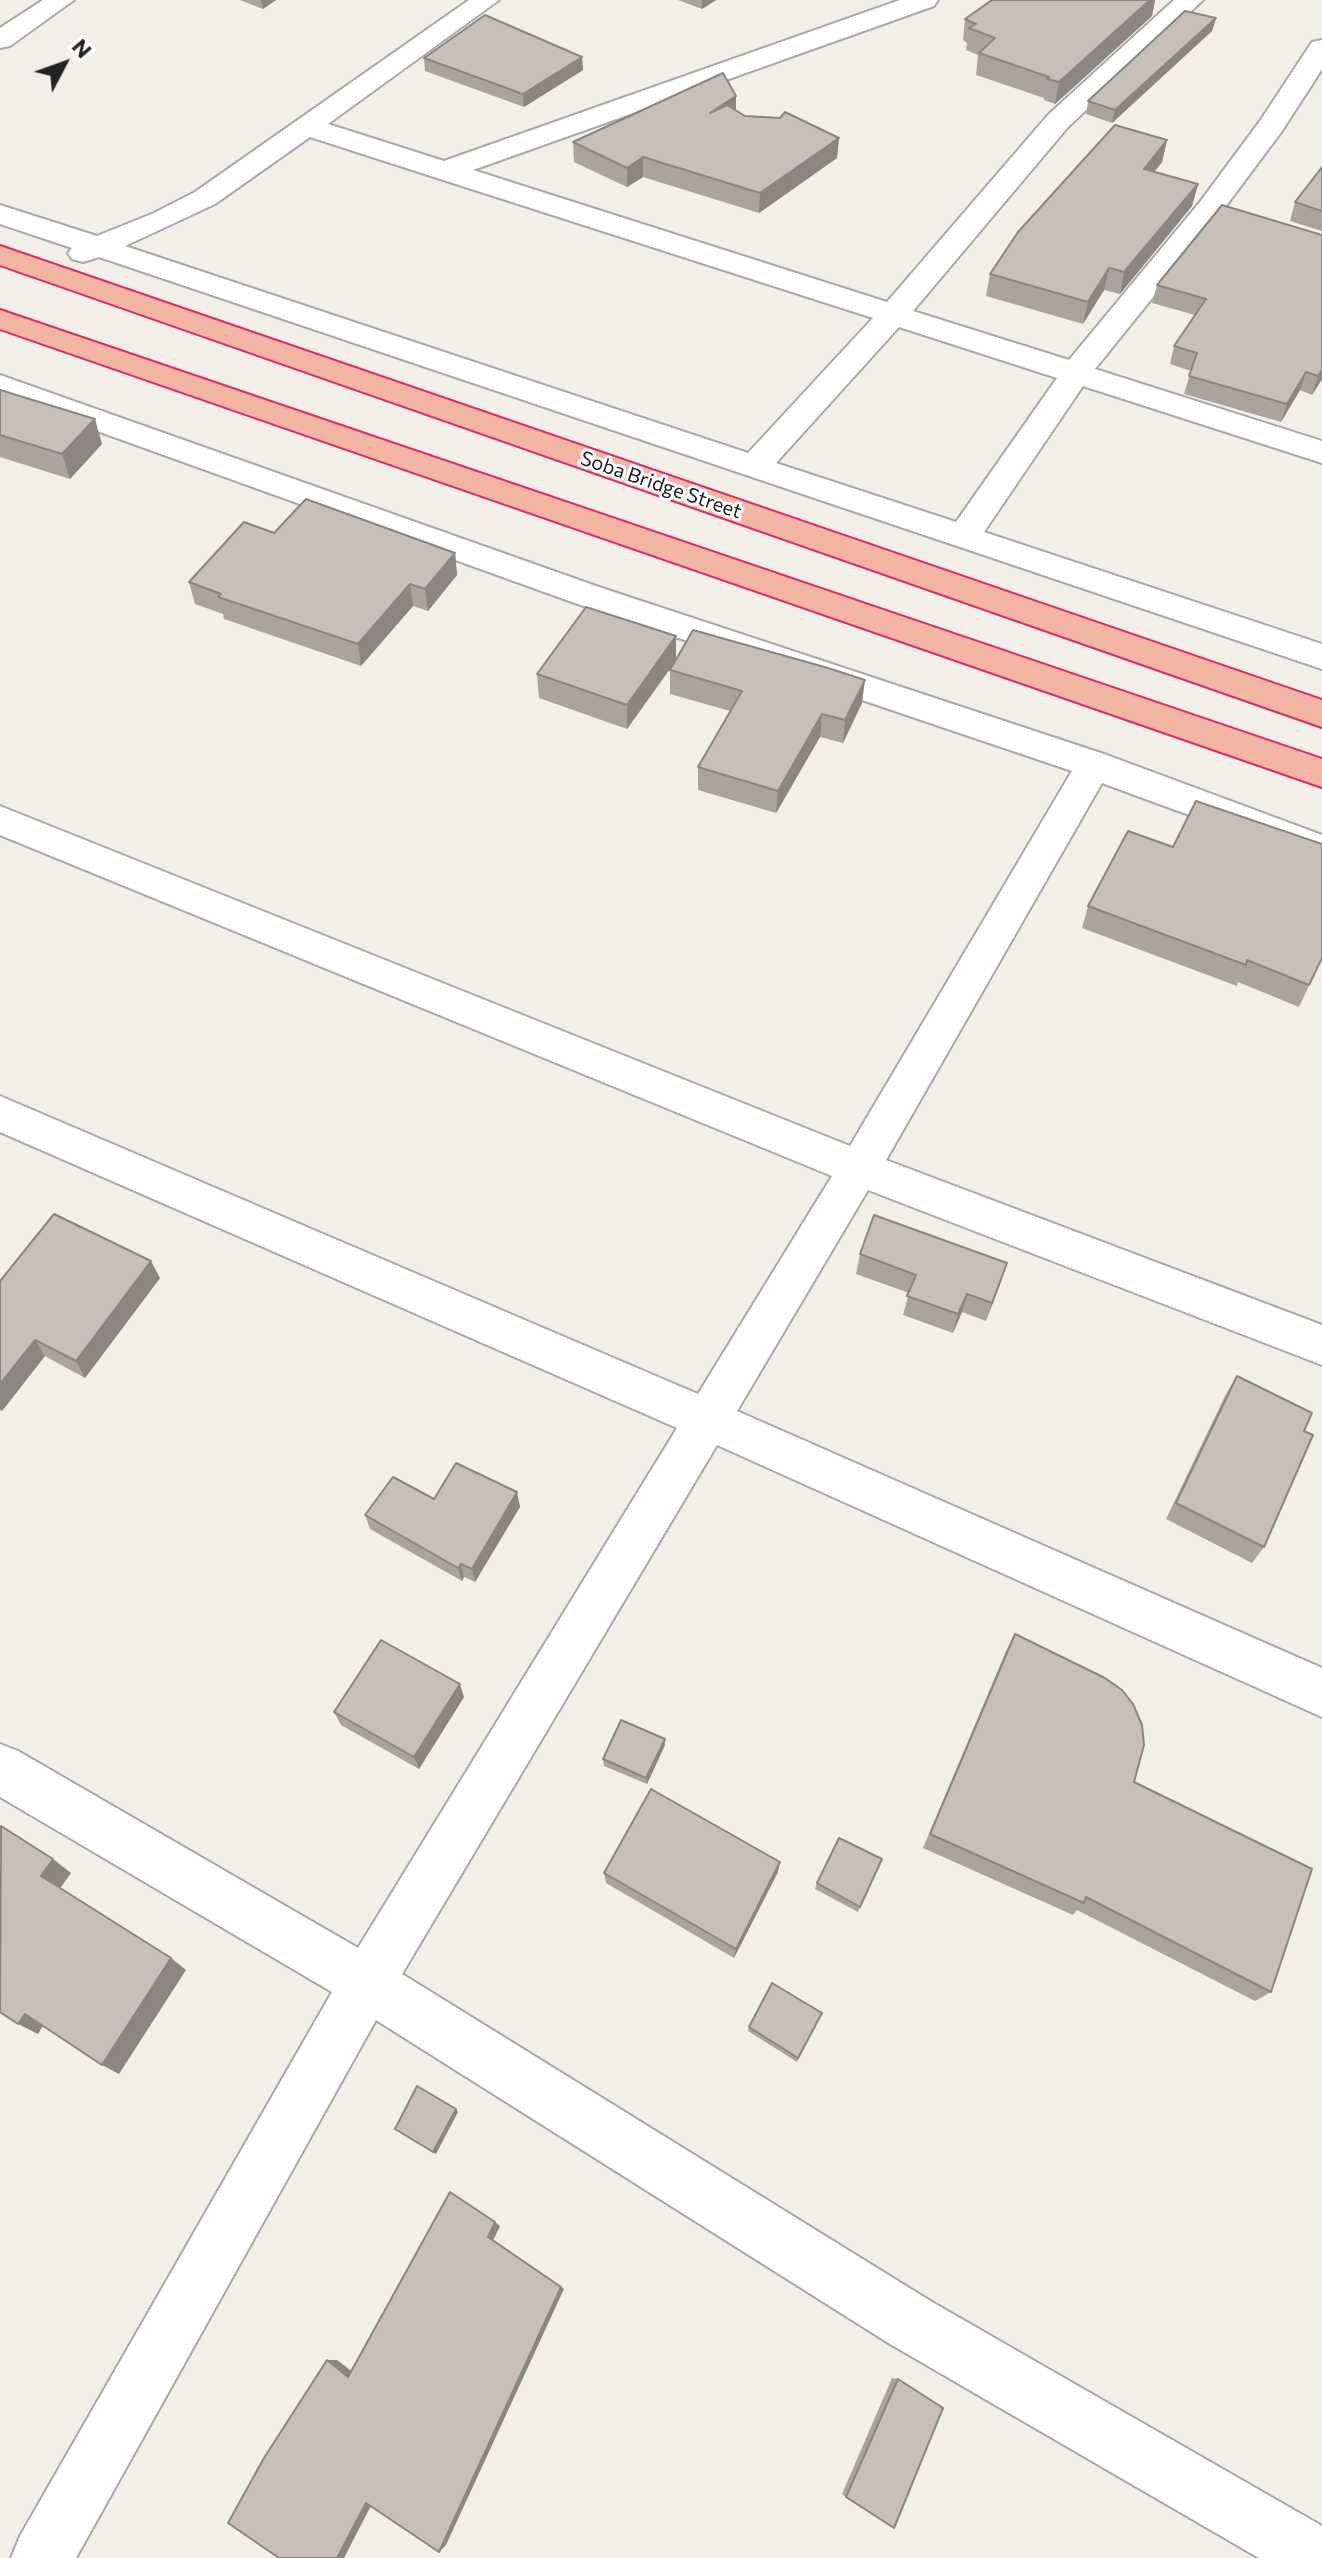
<!DOCTYPE html>
<html>
<head>
<meta charset="utf-8">
<style>
	body { margin:0 }
	#map { position:relative; width:1322px; height:2558px; overflow:hidden; background:#f2efe9; font-family:Commissioner,sans-serif }
	canvas { display:block }
	.north { position:absolute; left:24px; top:24px; width:80px; height:80px; -webkit-text-stroke:6px #fff; paint-order:stroke; rotate:49deg; font-size:22px; font-weight:700; line-height:32px; text-align:center; color:#222 }
	.north::after { content:''; display:block; margin:auto; width:28px; height:36px; background:#222; clip-path:polygon(50% 0,100% 100%,50% 72%,0 100%) }
</style>
</head>
<body>
<div id="map">
<canvas width="1322" height="2558"></canvas>
<div class="north">N</div>
</div>
<script>
const context = document.querySelector('canvas').getContext('2d');
context.lineJoin = 'round';
const poly = rows => new Path2D(rows.map(r => 'M' + r).join(''));
function trace(path, color, width, dash) { context.strokeStyle = color; context.lineWidth = width; context.lineCap = dash ? 'butt' : 'round'; context.setLineDash(dash || []); context.stroke(path); }
function fillPath(path, color) { context.fillStyle = color; context.fill(path, 'evenodd'); }
function drawText(font, color, halo, rows, align = 'center') {
  context.font = font + ' Commissioner,sans-serif'; context.lineWidth = 6; context.setLineDash([]); context.textBaseline = 'middle'; context.strokeStyle = halo; context.fillStyle = color; for (const [text, x, y, turn = 0] of rows) {
    context.save(); context.translate(x, y); context.rotate((+turn || 0) * Math.PI / 180); context.textAlign = isNaN(turn) ? turn : align; if (halo) context.strokeText(text, 0, 0); context.fillText(text, 0, 0); context.restore();
  }
}
const minor = poly([
	[43,0,74,0,10,46,0,48,0,28,43,0],
	[469,0,499,0,328,124,444,161,900,0,938,0,934,6,473,170,887,302,1048,115,1174,0,1203,0,1068,127,913,311,1069,360,1200,202,1260,121,1312,42,1322,40,1322,69,1282,131,1220,214,1095,369,1322,441,1322,463,1083,386,984,532,1322,644,1322,669,99,257,83,262,72,259,68,253,72,248,0,224,0,205,97,236,154,213,195,192,469,0],
	[310,137,434,177,873,318,748,453,125,246,215,204,310,137],
	[899,327,1057,378,956,522,776,463,899,327],
	[0,375,596,586,1107,755,1322,835,1322,864,1102,783,886,1160,1322,1325,1322,1365,868,1190,737,1411,1322,1668,1322,1717,717,1445,402,1974,932,2302,1322,2526,1322,2558,1259,2558,890,2344,376,2020,76,2558,11,2558,20,2536,332,1992,0,1797,0,1744,18,1751,358,1948,677,1428,0,1132,0,1096,698,1394,832,1176,0,835,0,806,850,1146,1072,771,572,602,0,396,0,375]
]);
const trunk = poly([
	[0,246,1322,700,1322,727,0,265,0,246],
	[0,310,1322,759,1322,787,0,329,0,310]
]);
trace(minor, '#a9a9a9', 4);
trace(trunk, '#dc2a67', 4);
fillPath(minor, '#fff');
fillPath(trunk, '#f2b4a3');
fillPath(poly([
	[240,0,276,0,263,9],
	[678,0,716,0,702,9],
	[992,0,1155,0,1152,16,1055,104,1044,100,1044,98,976,75,978,55,966,50,967,43,963,40,965,19],
	[1216,18,1212,31,1112,123,1086,114,1088,101],
	[582,57,583,70,524,107,425,71,424,58],
	[736,110,745,116,839,138,837,158,759,213,643,177,627,187,574,162,573,142],
	[1167,140,1162,162,1154,172,1198,184,1192,206,1120,294,1104,290,1083,324,986,296,990,274],
	[1322,167,1322,231,1290,221,1295,202],
	[1322,235,1322,379,1312,395,1300,390,1281,422,1184,394,1191,371,1170,364,1174,346,1195,315,1152,303,1157,285],
	[0,390,102,444,70,479,0,457],
	[274,533,455,553,457,575,428,611,413,606,361,666,224,619,223,614,195,604,189,582],
	[676,659,862,703,843,743,820,737,776,813,698,790,698,767,730,711,670,694,670,670,673,665,627,729,539,698,537,674],
	[1088,906,1322,958,1299,1007,1238,982,1237,986,1082,928],
	[860,1254,1007,1263,986,1321,962,1312,953,1333,903,1315,909,1293,856,1274],
	[160,1278,85,1378,45,1356,2,1411,0,1410,0,1281],
	[1237,1376,1304,1431,1264,1547,1252,1563,1166,1519,1226,1394],
	[434,1499,520,1507,475,1582,464,1577,462,1581,370,1529,365,1515],
	[1015,1634,1134,1782,1271,1992,1255,2001,1077,1910,1073,1915,923,1848,1006,1651],
	[464,1697,419,1769,341,1725,334,1712],
	[665,1745,647,1784,604,1766,603,1759],
	[882,1859,858,1912,815,1889,817,1883],
	[778,1872,734,1958,606,1883,604,1873],
	[822,2013,797,2062,748,2031,749,2027],
	[892,2378,898,2379,846,2497,842,2494]
]), '#aba49e');
fillPath(poly([
	[261,0,276,0,263,9],
	[702,0,716,0,702,9],
	[1150,0,1155,0,1152,16,1055,104,1059,82],
	[1216,18,1212,31,1112,123,1115,110],
	[582,57,583,70,524,107,523,94],
	[736,96,736,116,710,113],
	[839,138,837,158,759,213,760,193],
	[1167,140,1162,162,1139,191,1144,169],
	[643,157,643,177,627,187,627,168],
	[1198,184,1192,206,1120,294,1124,272],
	[1109,268,1104,290,1083,324,1088,302],
	[1322,370,1322,379,1312,395,1318,376],
	[1306,372,1300,390,1281,422,1287,404],
	[95,419,102,444,70,479,62,454],
	[455,553,457,575,428,611,425,589],
	[410,584,413,606,361,666,358,644],
	[676,636,676,660,627,729,627,705],
	[865,680,862,703,843,743,845,720],
	[822,714,820,737,776,813,778,791],
	[151,1261,160,1278,85,1378,76,1361],
	[1007,1263,1001,1282,986,1321,992,1303],
	[967,1294,962,1312,953,1333,958,1314],
	[35,1340,45,1356,2,1411,0,1408,0,1384],
	[517,1492,520,1507,475,1582,472,1569],
	[461,1564,464,1577,462,1581,458,1568],
	[460,1684,464,1697,419,1769,414,1757],
	[665,1739,665,1745,647,1784,646,1778],
	[53,1859,71,1873,59,1890,41,1876],
	[780,1862,778,1872,734,1958,736,1949],
	[171,1958,186,1970,119,2074,102,2065],
	[25,2014,44,2024,38,2034,18,2024],
	[456,2109,458,2112,436,2154,433,2152],
	[495,2222,500,2226,493,2241,564,2289,446,2545,439,2552,488,2237],
	[327,2360,337,2360,358,2376,348,2377],
	[375,2498,344,2558,337,2558,366,2503]
]), '#8b8681');
const building = poly([
	[992,0,1150,0,1059,82,1047,79,1049,77,979,53,995,38,969,28,976,24,965,19,992,0],
	[1185,11,1216,18,1115,110,1088,101,1185,11],
	[485,15,582,57,523,94,424,58,485,15],
	[723,73,736,96,710,113,727,105,745,116,780,118,785,112,839,138,760,193,643,157,627,168,573,142,723,73],
	[1115,125,1167,140,1144,169,1198,184,1124,272,1109,268,1088,302,990,274,1018,232,1115,125],
	[1322,167,1322,211,1295,202,1322,167],
	[1222,205,1322,235,1322,370,1318,376,1306,372,1287,404,1189,376,1197,353,1174,346,1206,299,1157,285,1222,205],
	[0,390,95,419,62,454,0,435,0,390],
	[306,499,455,553,425,589,410,584,358,644,218,597,221,594,189,582,244,522,274,533,306,499],
	[586,607,676,636,627,705,537,674,586,607],
	[693,630,828,668,865,680,845,720,822,714,778,791,698,767,742,691,670,670,693,630],
	[1196,801,1322,844,1322,958,1309,985,1247,960,1246,965,1088,906,1128,831,1173,847,1196,801],
	[54,1214,151,1261,76,1361,35,1340,0,1384,0,1281,54,1214],
	[874,1215,1007,1263,992,1303,967,1294,958,1314,907,1296,916,1275,860,1254,874,1215],
	[1237,1376,1312,1413,1304,1431,1313,1435,1264,1547,1176,1503,1237,1376],
	[456,1463,517,1492,472,1569,461,1564,458,1568,365,1515,393,1477,434,1499,456,1463],
	[1015,1634,1105,1678,1122,1690,1133,1704,1142,1725,1144,1745,1134,1782,1312,1869,1271,1992,1086,1897,1084,1903,930,1834,1015,1634],
	[381,1640,460,1684,414,1757,334,1712,381,1640],
	[621,1720,665,1739,646,1778,603,1759,621,1720],
	[651,1789,780,1862,736,1949,604,1873,651,1789],
	[1,1826,53,1859,41,1876,171,1958,102,2065,25,2014,18,2024,0,2012,1,1826],
	[839,1838,882,1859,860,1907,817,1883,839,1838],
	[772,1983,822,2013,798,2058,749,2027,772,1983],
	[417,2086,456,2109,433,2152,395,2129,417,2086],
	[450,2192,495,2222,488,2237,561,2287,439,2552,366,2503,337,2558,279,2558,228,2523,264,2458,327,2360,348,2377,450,2192],
	[898,2379,943,2408,894,2528,846,2497,898,2379]
]);
fillPath(building, '#c7bfb8');
trace(building, '#8b8681', 2);
drawText('20px', '#222', '#fff', [
	["Soba Bridge Street",661,485,19]
]);
</script>
</body>
</html>
